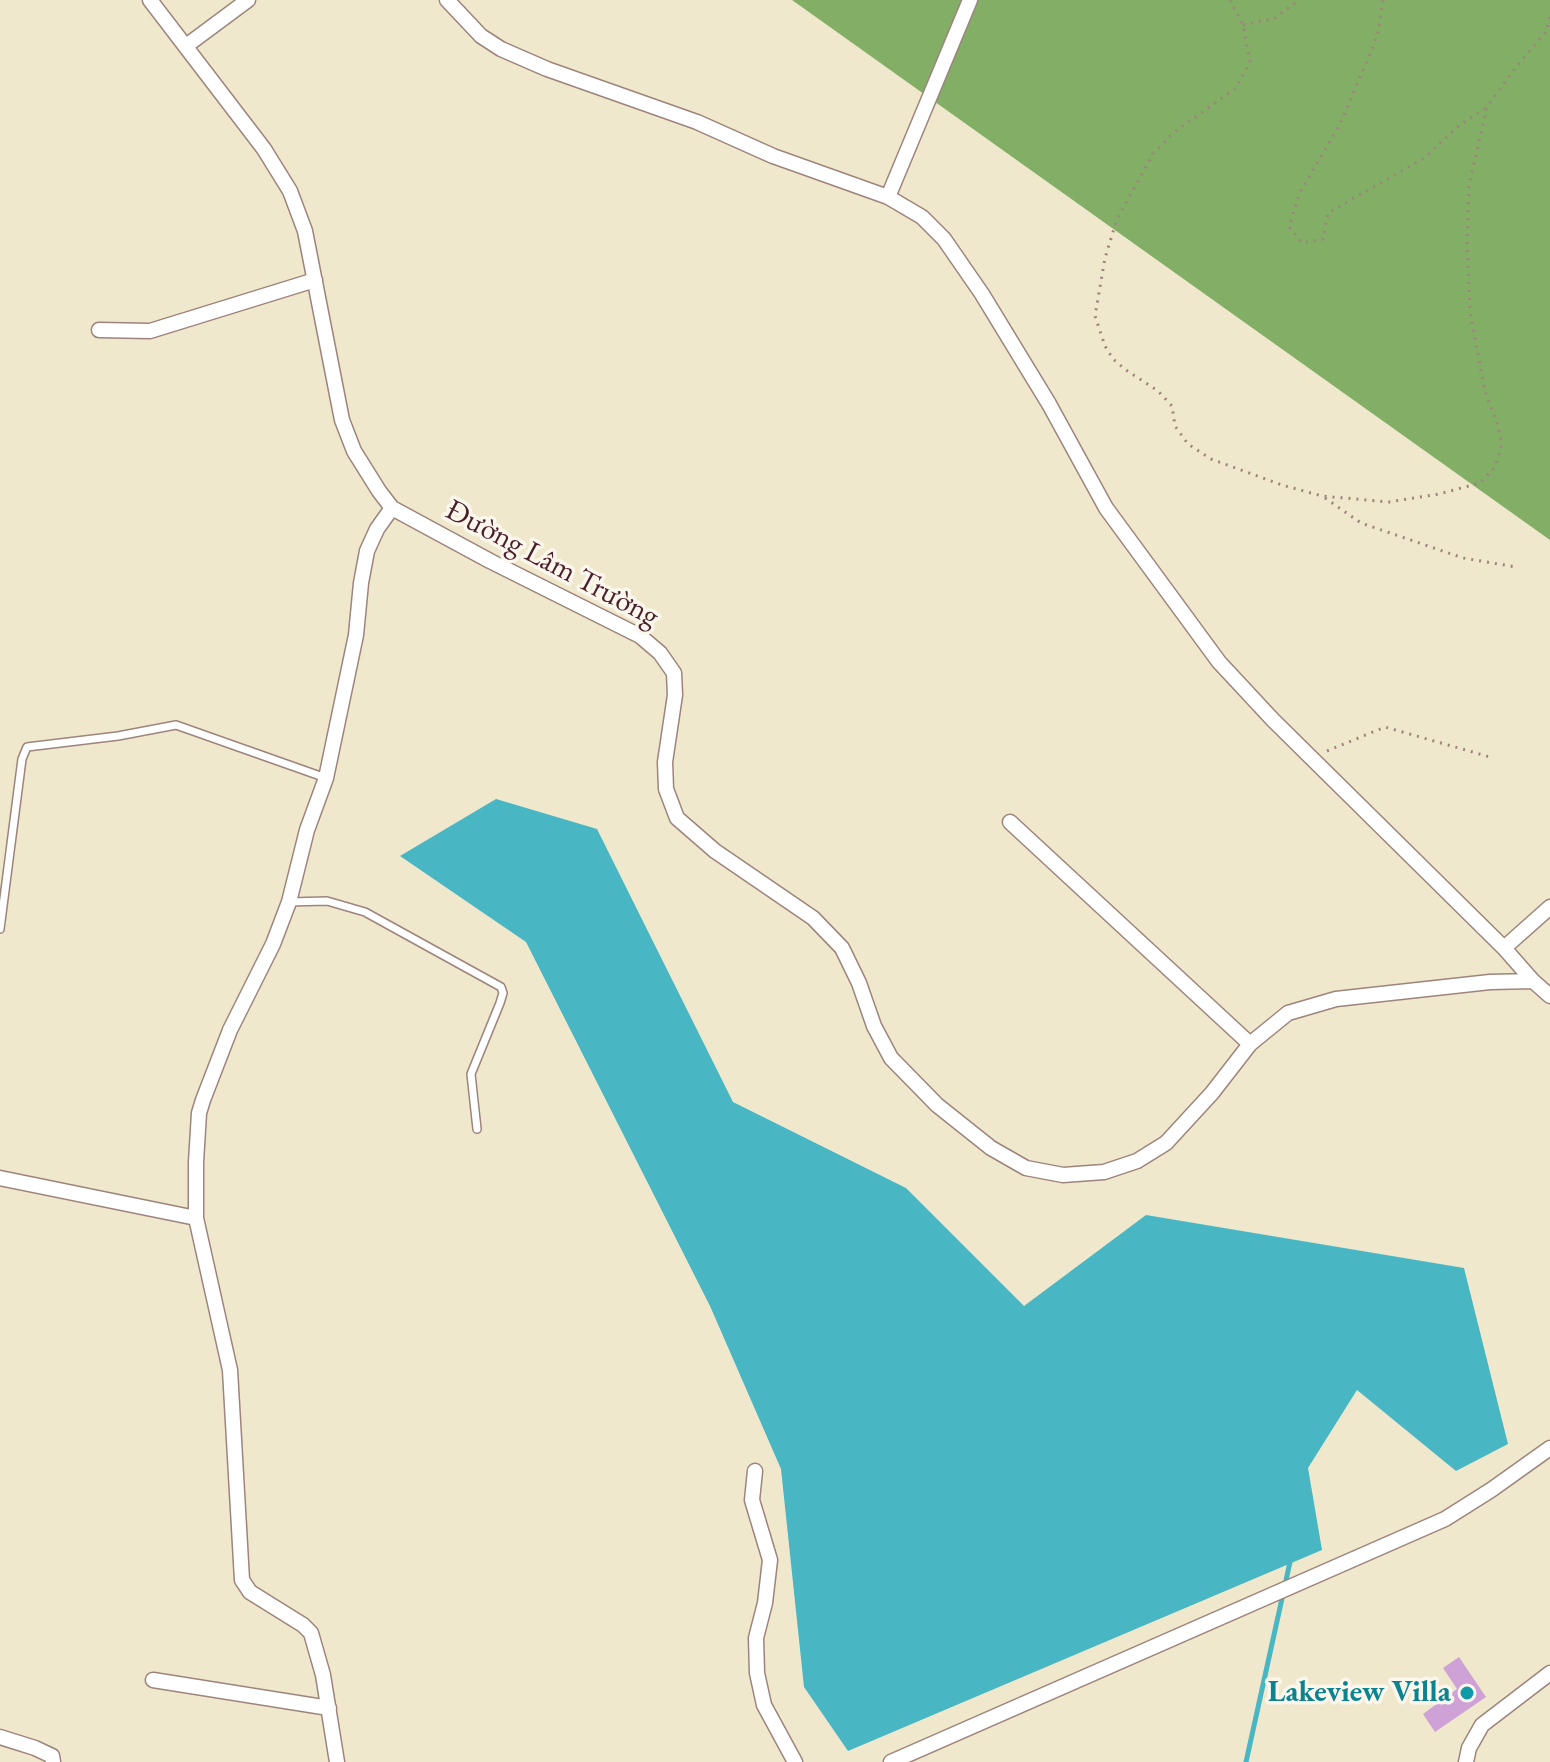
<!DOCTYPE html>
<html>
<head>
<meta charset="utf-8">
<style>
	body { margin:0 }
	canvas { display:block; background:#f0e8cd }
</style>
</head>
<body>
<canvas width="1550" height="1762"></canvas>
<script>
const context = document.querySelector('canvas').getContext('2d');
context.lineJoin = 'round';
function fillPath(path, color) { context.fillStyle = color; context.fill(path, 'evenodd'); }
const poly = rows => new Path2D(rows.map(r => 'M' + r).join(''));
function trace(path, color, width, dash) { context.strokeStyle = color; context.lineWidth = width; context.lineCap = dash ? 'butt' : 'round'; context.setLineDash(dash || []); context.stroke(path); }
function drawText(font, color, halo, rows, align = 'center') {
  context.font = font + ' "EB Garamond",serif'; context.lineWidth = 7; context.setLineDash([]); context.textBaseline = 'middle'; context.strokeStyle = halo; context.fillStyle = color; for (const [text, x, y, turn = 0] of rows) {
    context.save(); context.translate(x, y); context.rotate((+turn || 0) * Math.PI / 180); context.textAlign = isNaN(turn) ? turn : align; if (halo) context.strokeText(text, 0, 0); context.fillText(text, 0, 0); context.restore();
  }
}
fillPath(poly([
	[792,0,1550,0,1550,540]
]), '#82ae66');
fillPath(poly([
	[496,799,597,829,733,1102,906,1188,1024,1306,1146,1215,1464,1268,1508,1444,1456,1471,1357,1390,1308,1468,1322,1550,848,1751,804,1687,781,1469,710,1306,526,942,400,856]
]), '#48b6c3');
trace(poly([
	[1285,1585,1290,1562],
	[1246,1762,1283,1594]
]), '#48b6c3', 5);
fillPath(poly([
	[1459,1657,1486,1697,1435,1732,1423,1714,1457,1689,1443,1668]
]), '#cea2d6');
const lane = poly([
	[289,902,327,901,365,912,501,987,503,993,500,1003,471,1074,477,1129],
	[0,929,22,759,27,747,118,736,176,725,326,778]
]);
const street = poly([
	[150,0,264,149,290,191,305,231,342,420,354,451,379,491,392,508,490,561,640,636,660,653,674,673,675,695,665,762,666,789,677,818,715,851,813,918,842,948,859,983,874,1026,891,1058,937,1105,991,1148,1026,1168,1063,1175,1104,1172,1137,1161,1166,1143,1212,1093,1250,1044,1288,1013,1336,999,1490,982,1533,981,1550,996],
	[447,0,481,36,501,49,547,69,697,122,773,156,888,197,922,217,944,239,982,294,1049,404,1106,508,1219,662,1273,720,1504,948,1533,981],
	[186,46,248,0],
	[888,197,970,0],
	[99,330,150,331,315,280],
	[1010,822,1250,1044],
	[1504,948,1550,907],
	[0,1178,196,1218],
	[755,1471,752,1500,770,1560,765,1603,756,1638,757,1673,764,1705,795,1762],
	[153,1680,329,1708],
	[0,1737,35,1748,52,1756,53,1762],
	[337,1762,323,1675,311,1633,303,1625,250,1592,242,1580,230,1370,196,1218,196,1162,199,1113,203,1100,230,1030,273,944,289,902,307,830,326,778,356,635,361,583,367,551,377,529,392,508],
	[891,1762,1445,1519,1491,1490,1550,1448],
	[1466,1762,1469,1748,1482,1725,1550,1673]
]);
trace(lane, '#9d847c', 10);
trace(street, '#9d847c', 17);
trace(poly([
	[1230,0,1243,25,1250,62,1236,88,1173,133,1153,154,1117,219,1105,258,1095,316,1105,346,1113,359,1126,370,1158,391,1172,406,1175,426,1188,444,1211,459,1282,485,1322,496,1389,502,1439,494,1480,483,1495,467,1502,444,1497,422,1485,392,1470,311,1467,241,1469,185,1487,107,1519,63,1546,32,1550,16],
	[1383,0,1378,32,1371,52,1339,126,1300,192,1289,227,1302,243,1323,239,1328,213,1424,158,1460,125,1487,107],
	[1243,25,1275,18,1299,0],
	[1325,498,1361,523,1463,558,1516,567],
	[1327,751,1385,727,1490,757]
]), '#9d847c', 3, [2, 6]);
trace(lane, '#fff', 7);
trace(street, '#fff', 14);
for (const [x, y, r, color] of [
	[1467,1693,8,"#0f9aa8"]
]) { const dot = new Path2D(); dot.arc(x, y, r, 0, 2 * Math.PI); context.fillStyle = color; context.fill(dot); trace(dot, '#fbf7ec', 3); }
drawText('30px', '#4a1f2b', '#fbf7ec', [
	["Đường Lâm Trường",552,564,28]
]);
drawText('bold 30px', '#0d838f', '#fbf7ec', [
	["Lakeview Villa",1451,1693]
], 'right');
</script>
</body>
</html>
